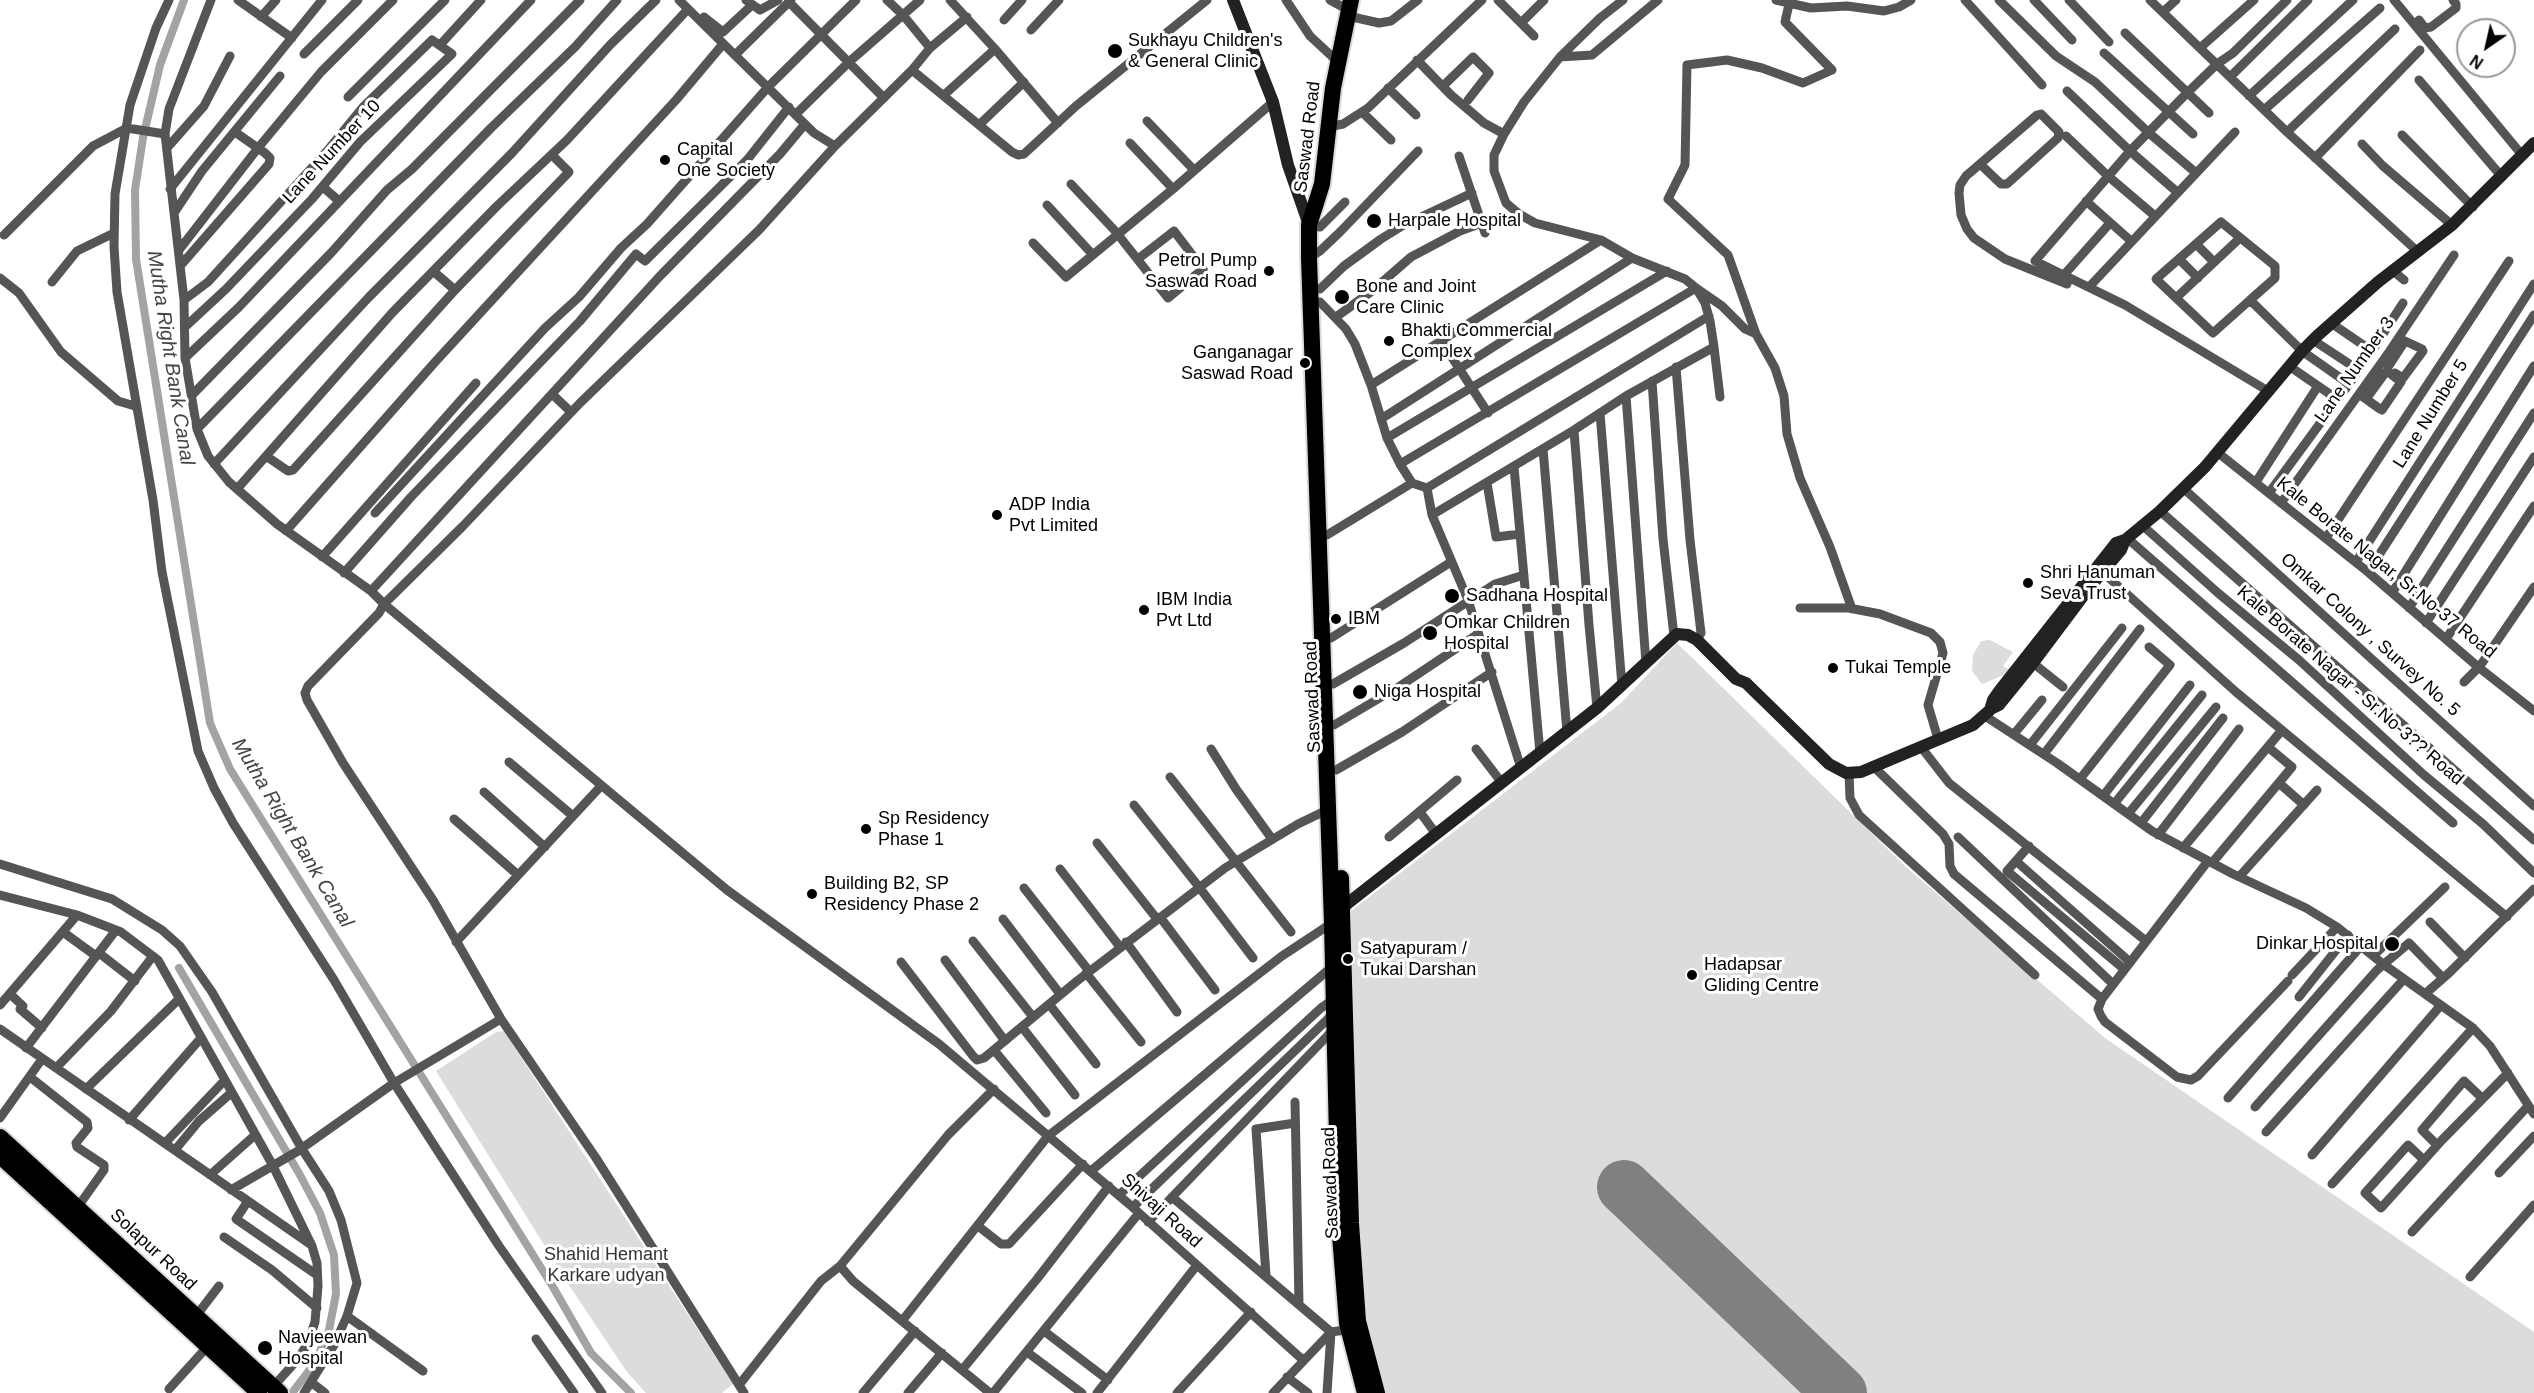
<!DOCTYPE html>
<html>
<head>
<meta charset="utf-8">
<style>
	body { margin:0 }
	#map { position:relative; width:2534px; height:1393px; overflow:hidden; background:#fff; font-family:Arial,sans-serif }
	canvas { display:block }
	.north { position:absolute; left:2456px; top:18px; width:60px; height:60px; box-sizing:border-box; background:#fff; border:2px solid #999; border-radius:50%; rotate:214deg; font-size:16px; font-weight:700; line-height:24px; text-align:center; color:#000 }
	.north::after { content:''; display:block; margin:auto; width:21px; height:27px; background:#000; clip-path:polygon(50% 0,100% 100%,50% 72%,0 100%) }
</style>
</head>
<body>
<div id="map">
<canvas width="2534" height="1393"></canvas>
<div class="north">N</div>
</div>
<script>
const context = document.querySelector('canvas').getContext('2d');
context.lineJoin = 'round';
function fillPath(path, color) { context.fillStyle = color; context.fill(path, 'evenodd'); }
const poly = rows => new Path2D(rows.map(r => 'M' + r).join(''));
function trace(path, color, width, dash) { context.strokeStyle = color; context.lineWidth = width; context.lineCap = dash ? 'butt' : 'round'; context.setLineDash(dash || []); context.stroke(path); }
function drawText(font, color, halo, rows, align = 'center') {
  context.font = font + ' Arial,sans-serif'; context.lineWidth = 6; context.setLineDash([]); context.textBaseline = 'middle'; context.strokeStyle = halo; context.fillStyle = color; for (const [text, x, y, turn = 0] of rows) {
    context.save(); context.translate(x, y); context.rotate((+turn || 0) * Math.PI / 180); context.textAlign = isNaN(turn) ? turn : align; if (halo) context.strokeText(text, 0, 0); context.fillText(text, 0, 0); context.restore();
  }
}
fillPath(poly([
	[1990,640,2013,652,2003,666,2010,670,2007,674,1982,684,1972,671,1973,655,1981,641],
	[1677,643,1906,867,2105,1038,2534,1332,2534,1393,1383,1393,1371,1344,1355,1230,1351,911,1621,703],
	[504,1031,733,1384,722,1393,646,1393,627,1372,569,1285,436,1071,496,1032]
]), '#dcdcdc');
trace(poly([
	[184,0,160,65,143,138,135,190,136,259,210,723,230,769,553,1287,591,1353,631,1393],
	[179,968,300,1175,320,1213,334,1255,336,1294,329,1330,315,1363,292,1393]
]), '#a3a3a3', 8);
trace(poly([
	[1624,1187,1840,1393]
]), '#808080', 54);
const highway = poly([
	[1351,0,1333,88,1322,184,1309,225,1309,258,1332,923,1339,1223,1347,1323,1365,1393],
	[1341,878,1351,1223,1358,1321,1377,1393],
	[0,1137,280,1393],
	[0,1156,259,1393]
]);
trace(highway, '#dbdbdb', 20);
trace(poly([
	[169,0,156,28,130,105,115,194,114,247,117,292,153,500,162,572,198,751,214,788,233,823,334,980,394,1083,499,1246,602,1393],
	[211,0,169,109,165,134,184,300,185,358,197,429,208,456,229,482,277,524,371,591,384,604,379,613,308,686,305,693,307,700,343,763,433,900,501,1019,596,1158,744,1393],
	[238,0,292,38],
	[679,0,814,133,835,146],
	[746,0,760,10,778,0],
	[887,0,903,15,930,48],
	[950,0,995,49],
	[1207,0,1076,106,1024,154,1018,155,1012,152,912,70,835,146,759,230,580,403,463,526,384,604,727,890,939,1044,1129,1204,1303,1360],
	[1286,0,1310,36,1338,62],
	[1330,0,1341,6,1350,6],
	[1498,0,1534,36],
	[1776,0,1811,8,1847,6,1884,11,1899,7,1911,0],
	[1790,0,1785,22,1832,70,1803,83,1762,68,1727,60,1687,65,1685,165,1668,199,1728,255,1756,334,1775,368,1784,396,1787,434,1800,478,1830,547,1852,609],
	[1965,0,2042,85],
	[1999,0,2056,56,2095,82,2149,133,2195,172],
	[2034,0,2072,40],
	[2069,0,2109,42],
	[2150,0,2287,132,2417,251],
	[2394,0,2522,155],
	[789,2,884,98],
	[2163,12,2176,0],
	[1348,16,1379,23,1391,21,1418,0],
	[261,17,276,0],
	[704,17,723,32,752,5],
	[1004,20,1022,0],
	[2419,20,2425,28,2431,27,2456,8,2456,4,2453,0],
	[1521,23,1544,0],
	[1031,30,1059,0],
	[2125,33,2209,113],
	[440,45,481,0],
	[2200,48,2254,0],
	[2104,53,2193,134],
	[304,54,358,0],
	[735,55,791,0],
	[1560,57,1592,55,1658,0],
	[1417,60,1451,95,1484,123,1504,134,1524,102,1560,57,1600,18,1623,0],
	[912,70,930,48,967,17],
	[2230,77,2308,0],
	[2419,80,2502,177],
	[1443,86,1473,57,1489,73,1468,100],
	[1388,88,1416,115],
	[2067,91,2130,151,2177,192],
	[944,95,995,49,1058,123],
	[2249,96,2353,0],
	[348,97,445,0],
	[2264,110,2380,8],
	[1362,112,1391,140],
	[796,114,849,62,920,0],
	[1147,121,1194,170],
	[979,125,1024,82],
	[1328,127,1343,124,1368,108,1482,0],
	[2287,132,2395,29],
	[2402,135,2473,207],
	[2066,136,2108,176,2155,216],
	[1130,143,1173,189],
	[2362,144,2383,166,2452,225],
	[167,148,204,106,230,56],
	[1459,156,1485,233],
	[2315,158,2420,50],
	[1980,164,2001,184,2007,184,2058,138,2059,132,2041,114,2037,115,1966,176,1960,185,1959,193,1961,215,1967,229,1974,238,2005,259,2067,284],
	[1071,184,1118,234,1123,241,1168,298,1203,269,1174,231,1138,259],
	[323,187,339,201],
	[170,189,322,0],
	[2086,201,2131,241],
	[1047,205,1093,255],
	[174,213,202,171,280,76],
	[1309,225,1320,227,1345,202],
	[4,235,93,146,127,128,165,134],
	[1033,243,1066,277,1173,189,1273,102],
	[2196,244,2214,262],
	[179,250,258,148,321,72,393,0],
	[1309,258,1320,251,1340,232,1418,151],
	[2179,259,2198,278],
	[181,265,269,164,270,158,265,153,235,132],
	[2392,270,2404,280],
	[433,271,455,290],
	[2063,276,2110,223],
	[0,278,19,293,61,352,118,401,135,406],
	[52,282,77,251,114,233],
	[2090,286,2235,132],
	[1320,289,1344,266,1381,239,1402,226,1472,193],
	[2176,298,2240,238],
	[184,300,208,282,327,151,363,107,432,40,452,54,360,142,312,199,226,289,185,327],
	[2250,300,2213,333,2156,279,2221,222,2275,266,2275,278,2250,300,2302,351,2349,384,2372,351,2331,323],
	[1320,302,1346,329,1355,344,1371,385,1387,438,1400,464,1412,483,1427,488,1432,515,1468,600,1521,768],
	[1336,317,1372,291,1411,257,1460,231,1482,223],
	[2313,340,2354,367],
	[1442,342,1488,413],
	[1714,347,1720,397],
	[2372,351,2403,303],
	[185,358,239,307,531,0],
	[2289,366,2337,399],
	[1676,367,1690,540,1701,633,1697,640],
	[2388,367,2405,341,2422,349,2423,351,2403,378,2395,373],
	[1652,381,1663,539,1674,636],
	[1371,385,1601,240],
	[2268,391,2125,305,2035,261,2130,151,2187,93,2217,64,2233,53,2287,0],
	[193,394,331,253,387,190,412,169,580,0],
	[552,394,571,412],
	[2359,394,2380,409,2382,410,2401,382,2387,371,2385,373,2366,399],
	[1626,396,1646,663],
	[1600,413,1622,686],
	[1381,419,1632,258],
	[197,429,491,128,575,47,617,0],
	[1574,430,1589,625,1597,708],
	[1387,438,1667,271],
	[1543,449,1567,732],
	[2217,452,2368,572,2477,666,2534,711],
	[266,456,288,471,293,470,455,290,569,172,552,155],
	[214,464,369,297,512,153,610,45,656,0],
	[1400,464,1696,288,1722,306,1745,329,1756,334],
	[1514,467,1540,753],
	[2256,482,2318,386],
	[1487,483,1496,537,1520,534],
	[1427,488,1709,316],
	[2183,488,2534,806],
	[237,489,392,313,497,206,567,140,688,9],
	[2269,493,2349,384],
	[2281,503,2389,352,2454,255],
	[2160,511,2534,840],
	[375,513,545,328,579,297,621,248,647,224,769,86,856,0],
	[1432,515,1574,430,1626,396,1714,347,1710,321,1705,303,1696,288,1685,279,1632,258,1601,240,1535,223,1519,214,1506,203,1494,171,1494,155,1504,134],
	[2142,525,2218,593,2299,660,2424,775,2483,824,2534,873],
	[286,531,436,361,676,100,723,44],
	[1327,535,1412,483],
	[2127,538,2453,823],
	[2326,538,2509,261],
	[322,557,476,383],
	[2356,562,2534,284],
	[2098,568,2236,692,2507,917],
	[2368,572,2534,315],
	[344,573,411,497,580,321,636,254,645,261,747,160,789,107],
	[371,591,660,276,780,154,805,124],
	[2392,593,2534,366],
	[1800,608,1849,608,1880,614,1931,633,1940,642,1943,653,1928,705,1938,739],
	[2409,608,2534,413],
	[2426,623,2534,457],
	[1331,638,1451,562],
	[2446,639,2534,506],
	[2033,663,2063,687],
	[2464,682,2480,666,2534,587],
	[1333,684,1404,643,1495,584,1524,575],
	[1985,716,2057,763,2152,831,2233,874,2306,908,2337,927,2383,964,2473,1028,2490,1046,2534,1114],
	[1334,725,1400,686,1478,634],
	[2014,734,2042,700],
	[2030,745,2122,628],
	[1921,747,1949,783,2146,941],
	[1211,749,1236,789,1272,839],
	[1476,749,1502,783],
	[2044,754,2140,629],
	[509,762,573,816],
	[1873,766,1943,834,1949,844,1950,866,1954,874,2102,999],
	[1336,770,1402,732,1492,672],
	[1849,773,1850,798,1859,815,2035,975],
	[1170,777,1291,932],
	[2080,779,2170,665,2149,647],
	[2279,783,2304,805],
	[484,792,545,847],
	[2103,796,2190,685],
	[2114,804,2202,695],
	[1134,805,1199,887,1253,958],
	[1420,812,1436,834],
	[2128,814,2216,707],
	[454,819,518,875],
	[2141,823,2223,718],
	[2158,835,2239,729],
	[1389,837,1457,780],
	[1958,837,2113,984],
	[1097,843,1157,919],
	[2029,846,2007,871,2124,969],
	[2183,848,2282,730],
	[2016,861,2130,962],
	[2208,861,2102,999,2098,1009,2101,1016,2105,1022,2177,1077,2191,1080,2198,1076,2288,981],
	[2212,863,2292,767,2268,747],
	[0,864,112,899,162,930,180,946,212,992,302,1149,329,1191,341,1220,357,1283,347,1316,334,1345,304,1393],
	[1060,869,1120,947],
	[2239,877,2317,790],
	[1024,888,1089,971],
	[0,895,77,915,121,932,158,960,272,1164,312,1246,317,1263,318,1286,315,1322,308,1343,298,1359,271,1389],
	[1160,917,1215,990],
	[1003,919,1060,994],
	[2430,922,2465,958],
	[63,932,96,956],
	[973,941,1033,1017],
	[456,942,601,786],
	[1126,942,1177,1012],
	[99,953,135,981],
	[2373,956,2445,887],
	[945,960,1005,1041],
	[901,962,973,1056,977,1060,984,1058,1077,981,1225,868,1298,824,1327,810],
	[1086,973,1141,1042],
	[2292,975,2337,927],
	[10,994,23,1006,20,1009,42,1028],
	[2425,994,2449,973,2534,889],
	[2299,997,2348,935],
	[1049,1004,1096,1064],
	[0,1005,77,915],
	[1022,1027,1075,1095],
	[0,1029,310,1244],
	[26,1048,116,930],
	[994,1050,1046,1113],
	[56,1068,111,1011,153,956],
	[30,1077,87,1122,88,1128,76,1143,77,1147,104,1165,104,1170,77,1208],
	[86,1089,179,999],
	[2228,1098,2361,946],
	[1295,1102,1299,1304],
	[2255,1107,2377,970,2409,943,2443,978],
	[0,1118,42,1059],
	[129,1120,201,1038],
	[2266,1132,2404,979],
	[165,1143,224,1081],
	[2437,1145,2422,1130,2464,1081,2482,1098],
	[175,1150,199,1121,231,1093],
	[2312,1155,2441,1005],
	[2424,1160,2408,1145,2365,1193,2381,1208,2417,1168,2442,1140,2508,1073],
	[1091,1171,1333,966],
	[2499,1173,2534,1136],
	[210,1175,255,1135],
	[2332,1184,2473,1028],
	[231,1190,298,1151,394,1083,501,1019],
	[1119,1195,1321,1008,1334,999],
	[1172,1197,1331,1332,1327,1393],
	[248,1201,236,1219,317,1275],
	[1133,1207,1334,1013],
	[1148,1222,1334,1029],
	[978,1226,1001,1244,1009,1244,1083,1164],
	[2412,1232,2528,1106],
	[224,1237,272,1270,317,1308],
	[840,1266,948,1135,994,1089],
	[1266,1276,1256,1129,1295,1123],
	[2470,1277,2534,1205],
	[196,1316,219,1286],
	[347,1316,423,1371],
	[902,1321,1048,1136,1282,956,1332,923],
	[1044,1331,1108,1380],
	[536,1339,574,1393],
	[1027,1352,1082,1393],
	[962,1370,1037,1279,1109,1186],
	[1287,1377,1308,1393],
	[311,1382,325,1393],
	[739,1385,821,1281,840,1266,853,1281,990,1393],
	[169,1389,208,1346],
	[863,1393,915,1331],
	[908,1393,942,1353],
	[993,1393,1139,1213],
	[1097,1393,1197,1265],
	[1177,1393,1251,1312],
	[1273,1393,1331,1332,1352,1329]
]), '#555', 9);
trace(poly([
	[1233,0,1273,102,1288,165,1309,225],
	[1993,708,1999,705,2033,663,2090,587,2121,550,2125,540],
	[1343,907,1597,708,1677,634,1688,635,1697,640,1736,679,1746,683,1829,764,1846,773,1861,772,1973,725,1990,710,1993,700,2000,690,2116,543,2125,540,2160,511,2205,467,2302,351,2317,336,2378,282,2452,225,2534,143]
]), '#222', 12);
trace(highway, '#000', 16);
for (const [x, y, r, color] of [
	[1115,51,8,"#000"],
	[665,160,6,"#000"],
	[1374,221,8,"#000"],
	[1269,271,6,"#000"],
	[1342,297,8,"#000"],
	[1389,341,6,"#000"],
	[1305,363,6,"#000"],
	[997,515,6,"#000"],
	[2028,583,6,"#000"],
	[1452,596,8,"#000"],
	[1144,610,6,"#000"],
	[1336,619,6,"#000"],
	[1430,633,8,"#000"],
	[1833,668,6,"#000"],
	[1360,692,8,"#000"],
	[866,829,6,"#000"],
	[812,894,6,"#000"],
	[2392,944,8,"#000"],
	[1348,959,6,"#000"],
	[1692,975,6,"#000"],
	[265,1348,8,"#000"]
]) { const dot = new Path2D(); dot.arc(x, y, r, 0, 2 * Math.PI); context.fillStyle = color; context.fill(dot); trace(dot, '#fff', 2); }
drawText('18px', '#000', '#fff', [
	["Sukhayu Children's",1128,41],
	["& General Clinic",1128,62],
	["Capital",677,150],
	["One Society",677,171],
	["Harpale Hospital",1388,221],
	["Petrol Pump",1257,261,"right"],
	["Saswad Road",1257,282,"right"],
	["Bone and Joint",1356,287],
	["Care Clinic",1356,308],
	["Bhakti Commercial",1401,331],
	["Complex",1401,352],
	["Ganganagar",1293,353,"right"],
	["Saswad Road",1293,374,"right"],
	["ADP India",1009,505],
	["Pvt Limited",1009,526],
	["Shri Hanuman",2040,573],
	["Seva Trust",2040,594],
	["Sadhana Hospital",1466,596],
	["IBM India",1156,600],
	["Pvt Ltd",1156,621],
	["IBM",1348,619],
	["Omkar Children",1444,623],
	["Hospital",1444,644],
	["Tukai Temple",1845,668],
	["Niga Hospital",1374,692],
	["Sp Residency",878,819],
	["Phase 1",878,840],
	["Building B2, SP",824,884],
	["Residency Phase 2",824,905],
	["Dinkar Hospital",2378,944,"right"],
	["Satyapuram /",1360,949],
	["Tukai Darshan",1360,970],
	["Hadapsar",1704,965],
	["Gliding Centre",1704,986],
	["Navjeewan",278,1338],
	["Hospital",278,1359]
], 'left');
drawText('18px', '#000', '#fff', [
	["Saswad Road",1308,137,-83],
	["Lane Number 10",332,152,-47],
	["Lane Number 3",2355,370,-55],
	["Lane Number 5",2431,414,-58],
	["Kale Borate Nagar, Sr.No-37 Road",2386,568,39],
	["Omkar Colony , Survey No. 5",2370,635,42],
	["Kale Borate Nagar - Sr.No-3?? Road",2350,686,41],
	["Saswad Road",1313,697,-92],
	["Saswad Road",1331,1183,-92],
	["Shivaji Road",1161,1211,42],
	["Solapur Road",153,1250,43]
]);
drawText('18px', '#333', '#fff', [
	["Shahid Hemant",606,1255],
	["Karkare udyan",606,1276]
]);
drawText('italic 20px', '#444', '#fff', [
	["Mutha Right Bank Canal",170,358,81],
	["Mutha Right Bank Canal",292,833,59]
]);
</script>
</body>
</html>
